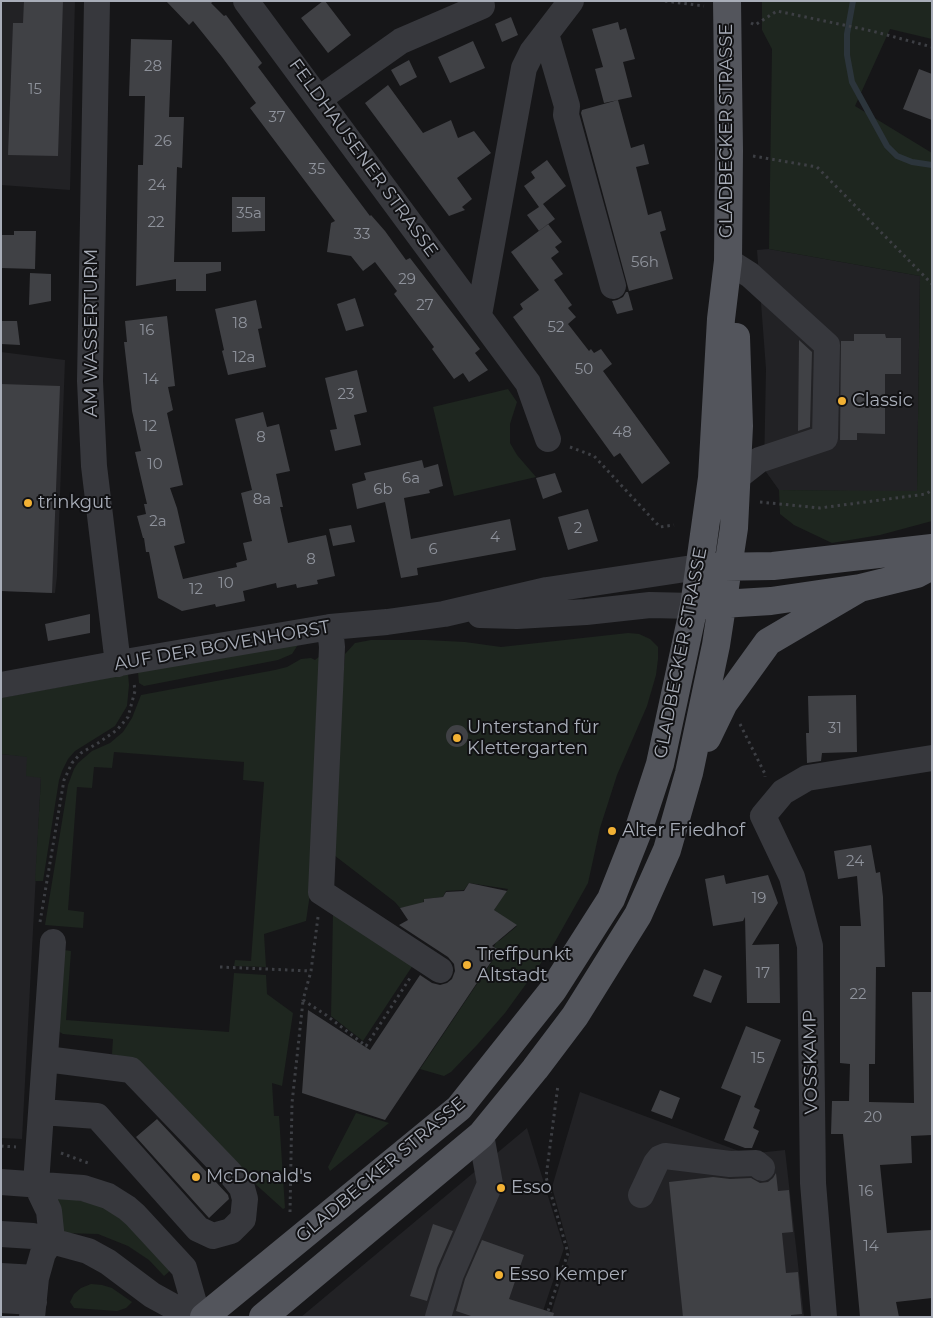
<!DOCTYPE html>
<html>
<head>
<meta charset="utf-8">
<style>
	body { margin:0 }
	#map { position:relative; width:933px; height:1318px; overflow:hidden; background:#161618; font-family:Montserrat,sans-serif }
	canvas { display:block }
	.frame { position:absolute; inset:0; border:2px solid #a8adb8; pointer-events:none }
</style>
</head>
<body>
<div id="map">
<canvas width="933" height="1318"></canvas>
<div class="frame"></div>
</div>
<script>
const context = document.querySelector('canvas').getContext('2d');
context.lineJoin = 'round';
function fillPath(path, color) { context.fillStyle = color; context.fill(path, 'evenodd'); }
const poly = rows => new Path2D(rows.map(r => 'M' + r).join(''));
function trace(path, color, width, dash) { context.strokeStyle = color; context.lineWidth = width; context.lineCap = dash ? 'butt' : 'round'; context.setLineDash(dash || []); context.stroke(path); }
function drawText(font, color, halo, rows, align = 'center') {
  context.font = font + ' Montserrat,sans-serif'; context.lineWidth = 4; context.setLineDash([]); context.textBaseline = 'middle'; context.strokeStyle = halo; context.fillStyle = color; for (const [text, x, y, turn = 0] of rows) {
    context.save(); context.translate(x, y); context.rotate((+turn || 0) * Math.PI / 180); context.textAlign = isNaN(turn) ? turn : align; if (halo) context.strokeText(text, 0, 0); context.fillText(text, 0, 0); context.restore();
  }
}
fillPath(poly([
	[1,1,75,1,70,190,1,185],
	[769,249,920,276,917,492,779,490,764,469,766,369,757,250],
	[1,352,65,360,57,576,55,593,1,591],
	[1,754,27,756,41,778,22,1139,1,1138],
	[580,1092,747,1154,785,1150,804,1317,550,1317,570,1253,552,1187],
	[527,1128,564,1248,541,1317,301,1317]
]), '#222225');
fillPath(poly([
	[762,1,932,1,932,39,890,29,855,106,932,153,932,521,880,535,832,543,794,525,780,514,779,490,917,491,920,276,769,249,772,49,762,30],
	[508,389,517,402,510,424,510,443,517,455,536,477,454,496,433,407],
	[628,633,639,634,650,639,658,647,658,659,656,675,647,706,617,775,600,828,588,883,556,940,539,966,505,1013,477,1045,451,1072,444,1076,420,1069,499,951,494,947,497,940,499,941,517,926,494,910,508,889,469,883,464,890,446,891,443,897,424,899,423,904,400,908,395,902,330,852,345,654,355,643,371,640,426,640,465,642,501,647],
	[299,643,292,654,278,660,144,686,139,683,138,672],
	[321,655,314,867,306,921,264,934,266,967,234,966,235,960,251,961,264,782,243,780,244,762,114,752,112,768,94,767,92,788,77,787,68,910,84,912,83,928,45,925,68,785,74,769,78,763,92,751,110,743,123,732,132,718,141,695,275,670,287,667,301,659,311,658,315,660],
	[128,674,129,685,127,706,115,726,75,751,68,759,62,771,59,780,43,881,35,881,41,778,26,776,27,757,1,754,1,698],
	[333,913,415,962,363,1041,331,1016],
	[64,950,71,951,66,1020,229,1032,234,973,266,975,267,994,293,1013,282,1086,272,1083,274,1116,279,1116,285,1208,283,1209,211,1144,136,1060,112,1054,113,1039,63,1034,58,1031],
	[356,1113,389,1123,330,1171,328,1167],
	[56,1195,102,1206,122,1218,171,1270,164,1276,149,1260,128,1246,98,1234,62,1233],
	[91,1284,102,1285,112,1288,132,1302,126,1308,117,1311,74,1308,70,1302,74,1294,81,1288]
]), '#1e261f');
trace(poly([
	[853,1,847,34,847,55,852,82,887,146,897,156,912,162,932,165]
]), '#2c353c', 6);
fillPath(poly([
	[24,1,63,1,58,156,8,155,13,23,23,23],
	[166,1,214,1,211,3,224,16,226,15,262,63,258,67,370,216,371,215,385,231,406,260,410,258,480,349,475,353,488,370,469,382,463,373,454,379,432,349,434,347,394,294,397,291,375,262,363,271,351,256,327,252,331,223,335,221,250,108,256,103,222,57,193,21,189,25],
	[323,1,325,1,351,35,328,53,301,18],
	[511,17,518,35,502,42,495,24],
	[618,22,620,30,626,28,635,59,623,62,632,97,604,103,595,69,603,67,592,29],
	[131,39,172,40,169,117,184,117,182,168,177,167,174,262,221,262,221,271,206,274,206,291,176,291,176,279,136,286,138,165,143,165,145,96,129,96],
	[473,41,485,68,450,83,438,57],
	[409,60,417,77,400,86,391,70],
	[919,69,932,74,932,120,903,109],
	[388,85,423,133,451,120,458,138,474,131,491,153,457,178,472,199,462,207,465,210,449,216,365,103],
	[618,100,631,148,644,144,649,164,636,167,648,215,661,211,666,230,660,232,673,279,629,291,581,113,582,110],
	[547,160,566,186,543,204,555,219,539,231,527,215,539,207,524,186,535,178,531,172],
	[232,197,265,197,265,231,232,232],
	[548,224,562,242,555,247,559,252,551,258,563,274,554,280,572,305,568,308,576,317,568,324,589,351,591,349,594,353,601,349,612,364,603,371,670,463,642,484,620,453,614,457,513,317,523,309,520,304,539,290,511,252],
	[14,231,36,231,35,269,1,268,1,235,14,235],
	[30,273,51,274,51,301,29,305],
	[626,292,628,292,633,310,617,314,612,301,617,300,623,297],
	[355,298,364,326,346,331,337,304],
	[256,300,262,328,258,329,266,367,228,375,222,351,224,350,215,309],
	[167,316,175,386,168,387,173,410,167,413,183,485,170,488,177,508,185,543,174,546,183,579,237,567,236,563,247,560,243,543,252,541,241,493,252,490,235,419,263,412,267,427,279,424,290,471,276,474,283,507,280,507,288,543,326,535,335,576,317,580,318,584,297,588,296,584,277,588,276,583,243,591,245,601,216,607,215,604,182,611,158,598,149,552,146,552,144,538,143,538,137,516,146,514,144,504,147,504,135,452,141,451,132,411,124,342,127,342,125,321],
	[1,321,17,321,20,345,1,344],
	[854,334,885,334,886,338,901,338,901,374,885,374,885,434,857,433,857,440,840,440,841,341,854,341],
	[799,340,812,352,810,427,798,431],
	[357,370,367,412,354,415,361,445,335,451,330,430,337,429,325,378],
	[1,384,60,386,52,593,1,591],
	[422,460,424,468,438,464,443,486,429,490,430,493,404,498,411,539,510,519,516,550,417,568,418,575,401,578,385,502,357,509,352,484,366,480,364,473],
	[555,473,562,492,543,499,536,478],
	[588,509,598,541,568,550,558,517],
	[351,525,355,542,333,546,329,529],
	[90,614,90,633,48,641,45,624],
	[856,695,857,752,822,753,821,761,807,763,806,733,809,733,808,696],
	'446 736a11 11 0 1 1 22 0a11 11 0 1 1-22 0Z',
	[871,845,876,873,880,872,883,897,885,967,876,967,875,1064,869,1064,869,1102,914,1103,912,992,932,992,932,1135,911,1136,912,1163,880,1165,887,1233,932,1230,932,1298,896,1302,899,1317,860,1317,843,1134,831,1134,832,1101,849,1101,850,1064,840,1063,840,926,861,926,857,876,838,879,834,851],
	[724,875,726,884,768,875,778,903,752,945,779,944,780,1003,747,1003,745,917,743,921,713,926,705,879],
	[469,883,507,891,494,910,517,925,492,946,499,950,385,1120,302,1093,308,1010,370,1050,420,975,432,983,440,985,447,983,452,979,455,971,454,964,448,957,399,925,408,920,400,908,424,902,424,899,443,897,446,892,464,891],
	[704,969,722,976,711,1003,693,996],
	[746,1026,781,1040,754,1107,760,1110,753,1128,759,1131,752,1148,745,1148,724,1140,741,1096,721,1088],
	[660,1090,680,1098,672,1119,651,1111],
	[157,1119,228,1195,229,1199,209,1218,136,1137],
	[776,1173,778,1191,789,1190,793,1232,782,1233,786,1273,798,1272,802,1314,791,1315,791,1317,683,1317,669,1182,713,1177,730,1179,751,1178,760,1183,768,1182,773,1178],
	[433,1224,453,1231,437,1268,427,1301,410,1296],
	[482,1240,524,1255,509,1299,554,1313,553,1317,474,1317,456,1311,465,1279]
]), '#404145');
trace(poly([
	[665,1,704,6],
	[751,23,755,25,777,11,872,31,932,47],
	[753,156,817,167,932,284],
	[570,447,594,456,660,527,674,525],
	[760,502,820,508,926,494,932,490],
	[740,724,765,774,765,777],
	[318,917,311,971,303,1000,326,1015,366,1046,410,978],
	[40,922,64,780,72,763,81,753,98,743,117,730,128,717,135,691,134,683],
	[220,967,311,971],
	[1,1146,16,1147],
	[61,1153,88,1163],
	[290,1212,292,1103,303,1001],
	[546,1317,568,1253,546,1177,558,1085]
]), '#3d3f44', 3, [2.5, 4]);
trace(poly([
	[97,1,90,381,94,466,118,664],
	[246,1,528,383,548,439],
	[546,34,567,106,566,115,613,286],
	[319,99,401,41,482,6],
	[728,261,750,275,827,345,825,438,759,460,736,478],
	[479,315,524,68,532,52,571,1],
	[480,615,517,616,586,612,650,605,694,606],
	[330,627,332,647,321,892,440,970],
	[1,685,131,661,330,627,387,622,444,614,547,590,699,567],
	[42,1112,97,1116,198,1229,213,1236,231,1231,243,1219,245,1199,242,1188,230,1173,131,1070,46,1059],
	[1,1182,83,1188,108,1196,127,1208,135,1215,184,1268,198,1317],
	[641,1195,656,1163,660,1158,665,1156,730,1164,756,1163,762,1168],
	[1,1234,33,1236,88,1251,108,1262,152,1295,192,1317],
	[52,1240,49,1211,36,1184,53,942],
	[1,1276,36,1278],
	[1,1300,34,1302],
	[32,1317,36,1278,43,1253,52,1240],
	[438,1317,451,1274,490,1184,481,1135],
	[824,1317,813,1183,810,946,792,877,763,816,783,792,807,778,932,758]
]), '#37383d', 26);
trace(poly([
	[709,567,773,566,932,548],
	[705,605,771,601,860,588,917,574,932,566],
	[707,738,724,703,768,642,860,588],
	[204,1317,459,1108,553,990,611,899,638,831,660,764,694,606,712,478,721,319,728,261,729,151,727,1],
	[263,1317,481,1135,535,1069,575,1016,638,915,667,850,689,773,716,645,734,528,739,426,736,337]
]), '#53555c', 28);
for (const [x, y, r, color] of [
	[842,401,5,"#f2b134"],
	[28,503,5,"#f2b134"],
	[457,738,5,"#f2b134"],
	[612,831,5,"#f2b134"],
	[467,965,5,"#f2b134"],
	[196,1177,5,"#f2b134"],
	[501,1188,5,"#f2b134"],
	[499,1275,5,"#f2b134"]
]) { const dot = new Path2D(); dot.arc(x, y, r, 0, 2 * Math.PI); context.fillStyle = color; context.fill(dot); trace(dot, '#111113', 2); }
drawText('15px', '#8e929b', null, [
	["28",153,67],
	["15",35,90],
	["37",277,118],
	["26",163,142],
	["35",317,170],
	["24",157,186],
	["35a",249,214],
	["22",156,223],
	["33",362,235],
	["56h",645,263],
	["29",407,280],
	["27",425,306],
	["18",240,324],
	["52",556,328],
	["16",147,331],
	["12a",244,358],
	["50",584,370],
	["14",151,380],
	["23",346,395],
	["12",150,427],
	["48",622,433],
	["8",261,438],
	["10",155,465],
	["6a",411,479],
	["6b",383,490],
	["8a",262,500],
	["2a",158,522],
	["2",578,529],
	["4",495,538],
	["6",433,550],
	["8",311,560],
	["10",226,584],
	["12",196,590],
	["31",835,729],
	["24",855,862],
	["19",759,899],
	["17",763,974],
	["22",858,995],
	["15",758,1059],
	["20",873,1118],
	["16",866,1192],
	["14",871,1247]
]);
drawText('18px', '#a8adb8', '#111113', [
	["GLADBECKER STRASSE",727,131,-90],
	["FELDHAUSENER STRASSE",363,158,54],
	["AM WASSERTURM",92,333,-90],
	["AUF DER BOVENHORST",222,646,-10],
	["GLADBECKER STRASSE",681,653,-79],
	["VOSSKAMP",811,1062,-91],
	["GLADBECKER STRASSE",381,1170,-40]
]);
drawText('18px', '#a8adb8', '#111113', [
	["Classic",852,401],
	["trinkgut",38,503],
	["Unterstand für",467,728],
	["Klettergarten",467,749],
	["Alter Friedhof",622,831],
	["Treffpunkt",477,955],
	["Altstadt",477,976],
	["McDonald's",206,1177],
	["Esso",511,1188],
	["Esso Kemper",509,1275]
], 'left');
</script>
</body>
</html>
